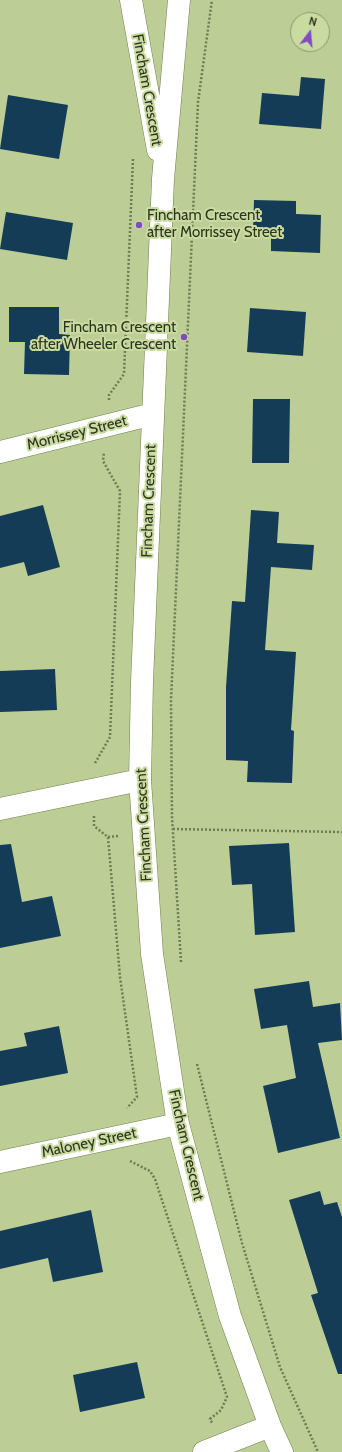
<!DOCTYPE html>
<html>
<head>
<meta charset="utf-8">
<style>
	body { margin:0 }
	#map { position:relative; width:342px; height:1452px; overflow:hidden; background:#bcce95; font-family:Cabin,sans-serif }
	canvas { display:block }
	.north { position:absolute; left:290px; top:12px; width:40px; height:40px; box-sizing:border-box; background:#c9dba1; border:1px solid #8b986c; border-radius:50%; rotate:16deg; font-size:11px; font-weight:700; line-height:16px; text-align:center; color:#2d341d }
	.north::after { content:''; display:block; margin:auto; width:14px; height:18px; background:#824bc2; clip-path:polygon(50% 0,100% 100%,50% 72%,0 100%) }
</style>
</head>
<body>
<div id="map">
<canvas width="342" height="1452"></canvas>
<div class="north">N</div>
</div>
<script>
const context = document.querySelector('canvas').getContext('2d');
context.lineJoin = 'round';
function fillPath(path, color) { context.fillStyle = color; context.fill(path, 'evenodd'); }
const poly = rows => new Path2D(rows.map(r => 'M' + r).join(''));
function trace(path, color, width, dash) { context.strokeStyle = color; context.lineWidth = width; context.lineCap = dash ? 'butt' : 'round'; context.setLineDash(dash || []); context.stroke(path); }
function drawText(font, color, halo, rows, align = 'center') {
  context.font = font + ' Cabin,sans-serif'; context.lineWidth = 4; context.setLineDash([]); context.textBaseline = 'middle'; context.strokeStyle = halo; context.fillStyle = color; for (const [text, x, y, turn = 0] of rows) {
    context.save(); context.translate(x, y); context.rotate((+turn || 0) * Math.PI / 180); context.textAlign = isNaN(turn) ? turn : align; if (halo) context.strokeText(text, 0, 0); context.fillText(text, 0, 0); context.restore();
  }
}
fillPath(poly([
	[301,77,325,79,321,129,259,124,262,93,299,96],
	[8,95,68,105,59,159,0,149],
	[254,200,296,201,296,214,321,215,320,253,271,251,271,233,253,232],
	[6,212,73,223,67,260,0,249],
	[9,307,59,307,59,334,70,335,69,375,24,374,25,342,9,342],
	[250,308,306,312,303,356,247,352],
	[253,399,290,399,289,463,252,463],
	[43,505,60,567,28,576,24,562,0,568,0,516],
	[251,510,279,512,277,543,314,545,312,570,271,567,265,650,296,652,291,730,294,731,292,783,247,782,248,761,226,760,226,687,232,601,245,602],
	[55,669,57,710,0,712,0,671],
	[289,843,295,932,255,935,252,884,232,885,229,846],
	[11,844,22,902,52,896,61,936,0,948,0,845],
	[309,981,313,1007,340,1003,342,1040,318,1043,340,1138,278,1153,263,1086,296,1078,287,1025,261,1029,254,989],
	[59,1026,68,1073,0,1086,0,1051,27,1046,24,1033],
	[320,1191,324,1205,337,1202,342,1217,342,1374,338,1374,311,1295,318,1293,289,1200],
	[91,1210,103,1272,53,1282,48,1258,0,1269,0,1231],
	[137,1362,145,1398,80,1412,73,1375]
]), '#143c57');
const street = poly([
	[131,0,158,150],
	[179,0,163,179,142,682,140,780,152,954,178,1124,230,1316,270,1426,282,1452],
	[0,452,153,414],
	[0,809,140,780],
	[0,1162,178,1124],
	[204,1452,270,1426]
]);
trace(street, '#6f7f49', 23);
trace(poly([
	[109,400,109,395,124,374,133,159],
	[95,763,110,737,120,491,103,461,104,452],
	[94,816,94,826,108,837,120,977,137,1097,127,1108],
	[173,829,342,832],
	[108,837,118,836],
	[181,962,172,817,171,700,198,102,212,0],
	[197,1064,242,1243,280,1367,318,1452],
	[130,1161,150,1171,155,1179,227,1397,221,1410,210,1419,212,1423]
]), '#6f7b54', 2.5, [2, 2]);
trace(street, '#fff', 22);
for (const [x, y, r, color] of [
	[139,225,4,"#824bc2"],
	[184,337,4,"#824bc2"]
]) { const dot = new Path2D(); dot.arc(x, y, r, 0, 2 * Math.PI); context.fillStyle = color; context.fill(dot); trace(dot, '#c9dba1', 1.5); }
drawText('15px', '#2d341d', '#c9dba1', [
	["Fincham Crescent",147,90,80],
	["Morrissey Street",77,433,-14],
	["Fincham Crescent",149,501,-88],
	["Fincham Crescent",144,825,-93],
	["Maloney Street",89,1143,-12],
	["Fincham Crescent",186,1145,77]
]);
drawText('15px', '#2d341d', '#c9dba1', [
	["Fincham Crescent",147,216],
	["after Morrissey Street",147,233],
	["Fincham Crescent",176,328,"right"],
	["after Wheeler Crescent",176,345,"right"]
], 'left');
</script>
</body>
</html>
